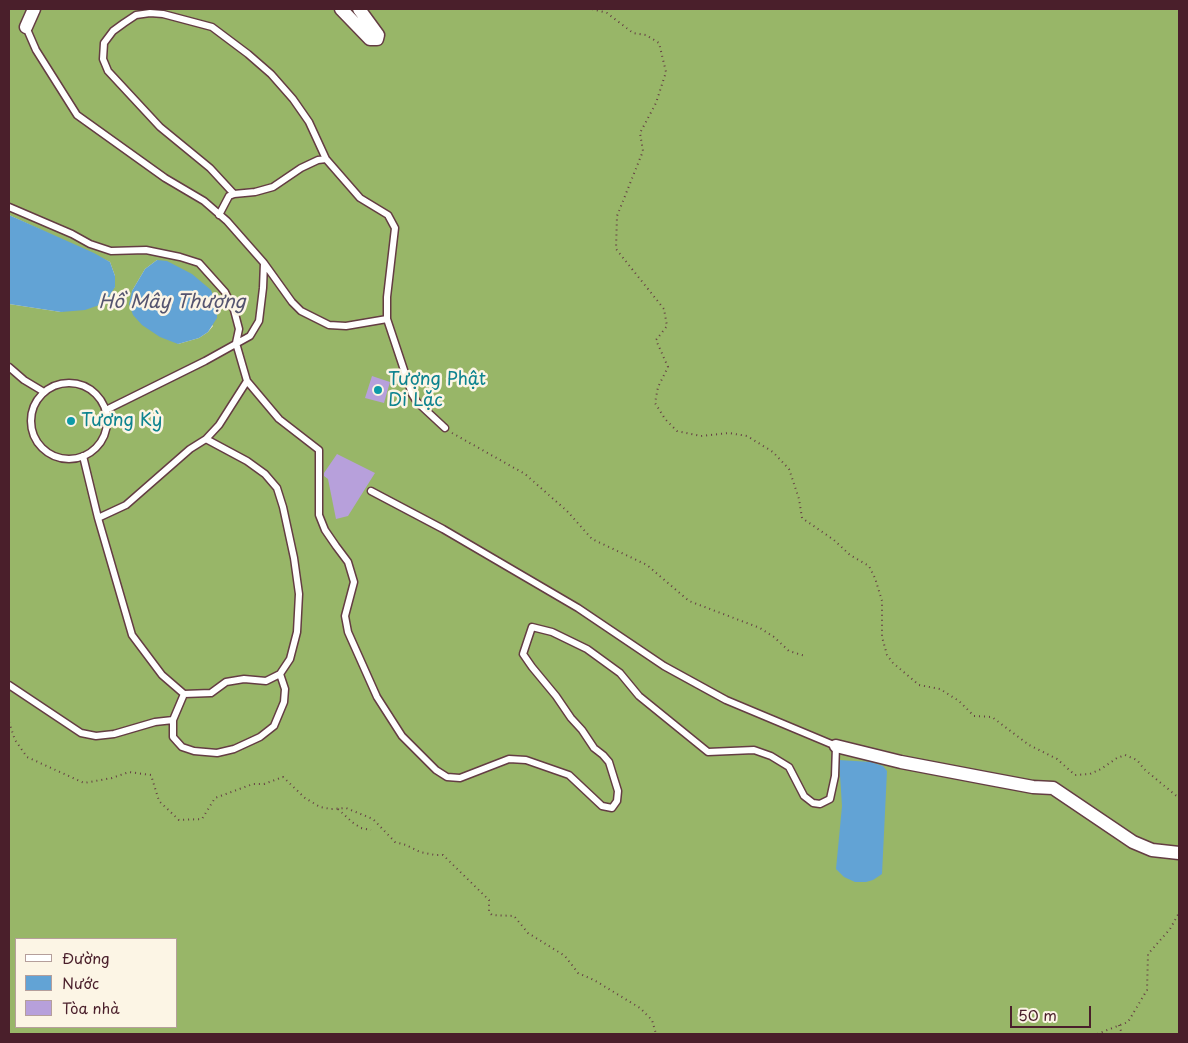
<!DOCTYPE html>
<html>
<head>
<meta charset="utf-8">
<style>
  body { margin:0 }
  #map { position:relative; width:1188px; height:1043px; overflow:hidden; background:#f5e7cc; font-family:"Playpen Sans",sans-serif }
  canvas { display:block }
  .frame { position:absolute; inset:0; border:10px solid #4a1f2b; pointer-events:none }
  .legend { position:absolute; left:15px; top:938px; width:162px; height:90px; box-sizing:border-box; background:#fcf5e5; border:1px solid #b59f9b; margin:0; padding:6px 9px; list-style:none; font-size:15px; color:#4a1f2b }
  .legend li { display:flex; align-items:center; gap:10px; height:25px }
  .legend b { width:25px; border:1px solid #b59f9b }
  .scale { position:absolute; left:1010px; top:1006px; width:81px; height:22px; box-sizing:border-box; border:2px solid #4a1f2b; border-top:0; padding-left:6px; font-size:15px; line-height:18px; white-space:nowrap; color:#4a1f2b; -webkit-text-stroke:4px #fcf5e5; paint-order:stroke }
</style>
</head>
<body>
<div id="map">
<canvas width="1188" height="1043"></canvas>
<div class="frame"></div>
<ul class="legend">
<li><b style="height:6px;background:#fff"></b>Đường</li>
<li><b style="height:14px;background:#62a3d5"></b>Nước</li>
<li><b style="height:14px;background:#b7a0db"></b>Tòa nhà</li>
</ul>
<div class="scale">50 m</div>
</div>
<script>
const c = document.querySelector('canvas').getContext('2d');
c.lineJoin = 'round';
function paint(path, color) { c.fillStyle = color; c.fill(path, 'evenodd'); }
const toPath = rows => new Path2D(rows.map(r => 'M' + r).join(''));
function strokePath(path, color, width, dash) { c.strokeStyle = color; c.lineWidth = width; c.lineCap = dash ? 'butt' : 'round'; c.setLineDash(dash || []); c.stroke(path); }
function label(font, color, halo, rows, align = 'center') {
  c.font = font + ' "Playpen Sans",sans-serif'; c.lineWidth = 5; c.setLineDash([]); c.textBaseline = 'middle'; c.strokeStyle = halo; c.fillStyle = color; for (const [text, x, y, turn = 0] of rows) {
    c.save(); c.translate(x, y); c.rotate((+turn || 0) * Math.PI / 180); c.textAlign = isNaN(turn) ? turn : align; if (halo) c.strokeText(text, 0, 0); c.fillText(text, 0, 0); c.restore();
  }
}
const forest = toPath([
  [9,9,1179,9,1179,1034,9,1034,9,304,61,312,115,287,115,276,110,262,9,215],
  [157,260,213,326,208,332,199,338,178,344,132,291,145,269],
  [16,939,176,939,176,1027,16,1027]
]);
const water = toPath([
  [9,215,94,253,110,262,115,276,115,287,105,303,85,310,61,312,9,304],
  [157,260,167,261,192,274,211,290,217,305,217,318,208,332,199,338,178,344,160,337,142,325,133,315,129,304,132,291,145,269],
  [839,760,871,762,883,766,887,771,882,874,873,880,866,882,855,882,844,877,836,869,842,806]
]);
const building = toPath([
  [372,376,390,382,384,403,365,398],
  [337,454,375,473,348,516,336,519,328,479,324,476,324,473]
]);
const path = toPath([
  [592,9,607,13,633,33,646,35,659,43,666,72,656,103,640,133,643,151,617,216,616,249,664,309,667,326,656,340,668,367,658,387,655,403,665,419,677,431,701,436,729,433,747,436,773,452,789,469,799,499,802,518,834,540,850,555,869,566,875,578,882,601,882,637,887,655,893,663,919,685,940,689,959,701,974,716,992,717,1029,745,1057,759,1075,775,1090,774,1101,769,1117,758,1125,755,1137,760,1144,769,1179,798],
  [452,433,525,474,567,511,592,539,647,565,689,601,760,628,774,637,789,651,805,656],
  [9,722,15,740,27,757,84,783,112,778,129,772,151,775,159,801,179,820,202,819,215,798,253,784,264,784,283,777,305,798,320,807,331,809,346,808,373,819,395,842,406,845,420,852,435,855,443,855,489,900,489,912,492,915,514,916,528,933,565,956,578,973,594,980,640,1008,652,1020,656,1034],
  [338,809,352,822,361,828,371,830],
  [1119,1025,1122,1034],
  [1097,1034,1128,1022,1147,990,1148,954,1170,929,1179,913]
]);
const service = toPath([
  [26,27,36,50,77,115,165,178,204,201,227,221,264,263,263,288,259,321,250,336,205,361,106,410],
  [234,194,210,168,160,127,108,71,103,59,104,43,113,31,124,23,136,15,150,13,163,14,212,27,248,54,271,74,293,99,309,122,326,159],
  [9,207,72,234,90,244,111,251,146,250,180,257,199,263,225,292,234,310,239,329,236,343,247,381,279,419,319,450,319,515,325,530,336,546,348,562,354,582,345,616,348,632,377,697,402,736,436,770,447,777,460,778,509,759,526,760,569,775,602,806,612,808,617,801,618,791,609,762,603,755,594,748,582,730,571,718,556,696,532,667,523,654,532,627,552,632,587,649,620,673,639,696,708,752,754,750,771,756,789,767,804,796,813,803,820,804,830,799,835,776,836,746,726,700,664,666,578,608,443,529,371,491],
  [219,215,229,196,234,194,255,192,273,187,301,168,318,160,326,159,360,198,388,215,395,228,387,297,387,319,412,394,417,402,445,428],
  [264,263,292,302,301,311,329,325,346,326,387,319],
  [9,367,24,380,44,392],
  '31 421a38 38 0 1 1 76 0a38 38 0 1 1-76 0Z',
  [83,456,98,518,132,635,162,675,184,694,211,693,226,682,244,679,266,681,280,674,290,659,297,632,299,594,294,558,283,507,277,488,265,474,247,461,206,439],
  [98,518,126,505,190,449,206,439,219,425,247,381],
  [9,685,81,733,96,736,114,734,155,722,173,720],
  [184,694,173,720,173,737,182,747,194,751,217,753,234,749,260,737,274,726,284,702,285,689,280,674]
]);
const minor = toPath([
  [341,9,370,39,377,39,378,35,359,9],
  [26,27,34,9],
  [836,746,901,762,985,778,1033,787,1053,788,1133,842,1152,850,1179,853]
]);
const markers = [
  [378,390,5,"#0f9aa8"],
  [71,421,5,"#0f9aa8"]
];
const cultureNames = [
  ["Tượng Phật",388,380],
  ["Di Lặc",388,401],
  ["Tương Kỳ",81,421]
];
const waterNames = [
  ["Hồ Mây Thượng",172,303]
];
paint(forest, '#98b668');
paint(water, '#62a3d5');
paint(building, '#b7a0db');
strokePath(service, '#643d43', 9);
strokePath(minor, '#643d43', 15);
strokePath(path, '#643d43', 2, [1, 4]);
strokePath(service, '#fff', 6);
strokePath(minor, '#fff', 12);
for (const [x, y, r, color] of markers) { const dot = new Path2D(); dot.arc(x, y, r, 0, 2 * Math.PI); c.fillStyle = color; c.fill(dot); strokePath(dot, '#fcf5e5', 2); }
label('18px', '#0d838f', '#fcf5e5', cultureNames, 'left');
label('italic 19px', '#54546f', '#fcf5e5', waterNames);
</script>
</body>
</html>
